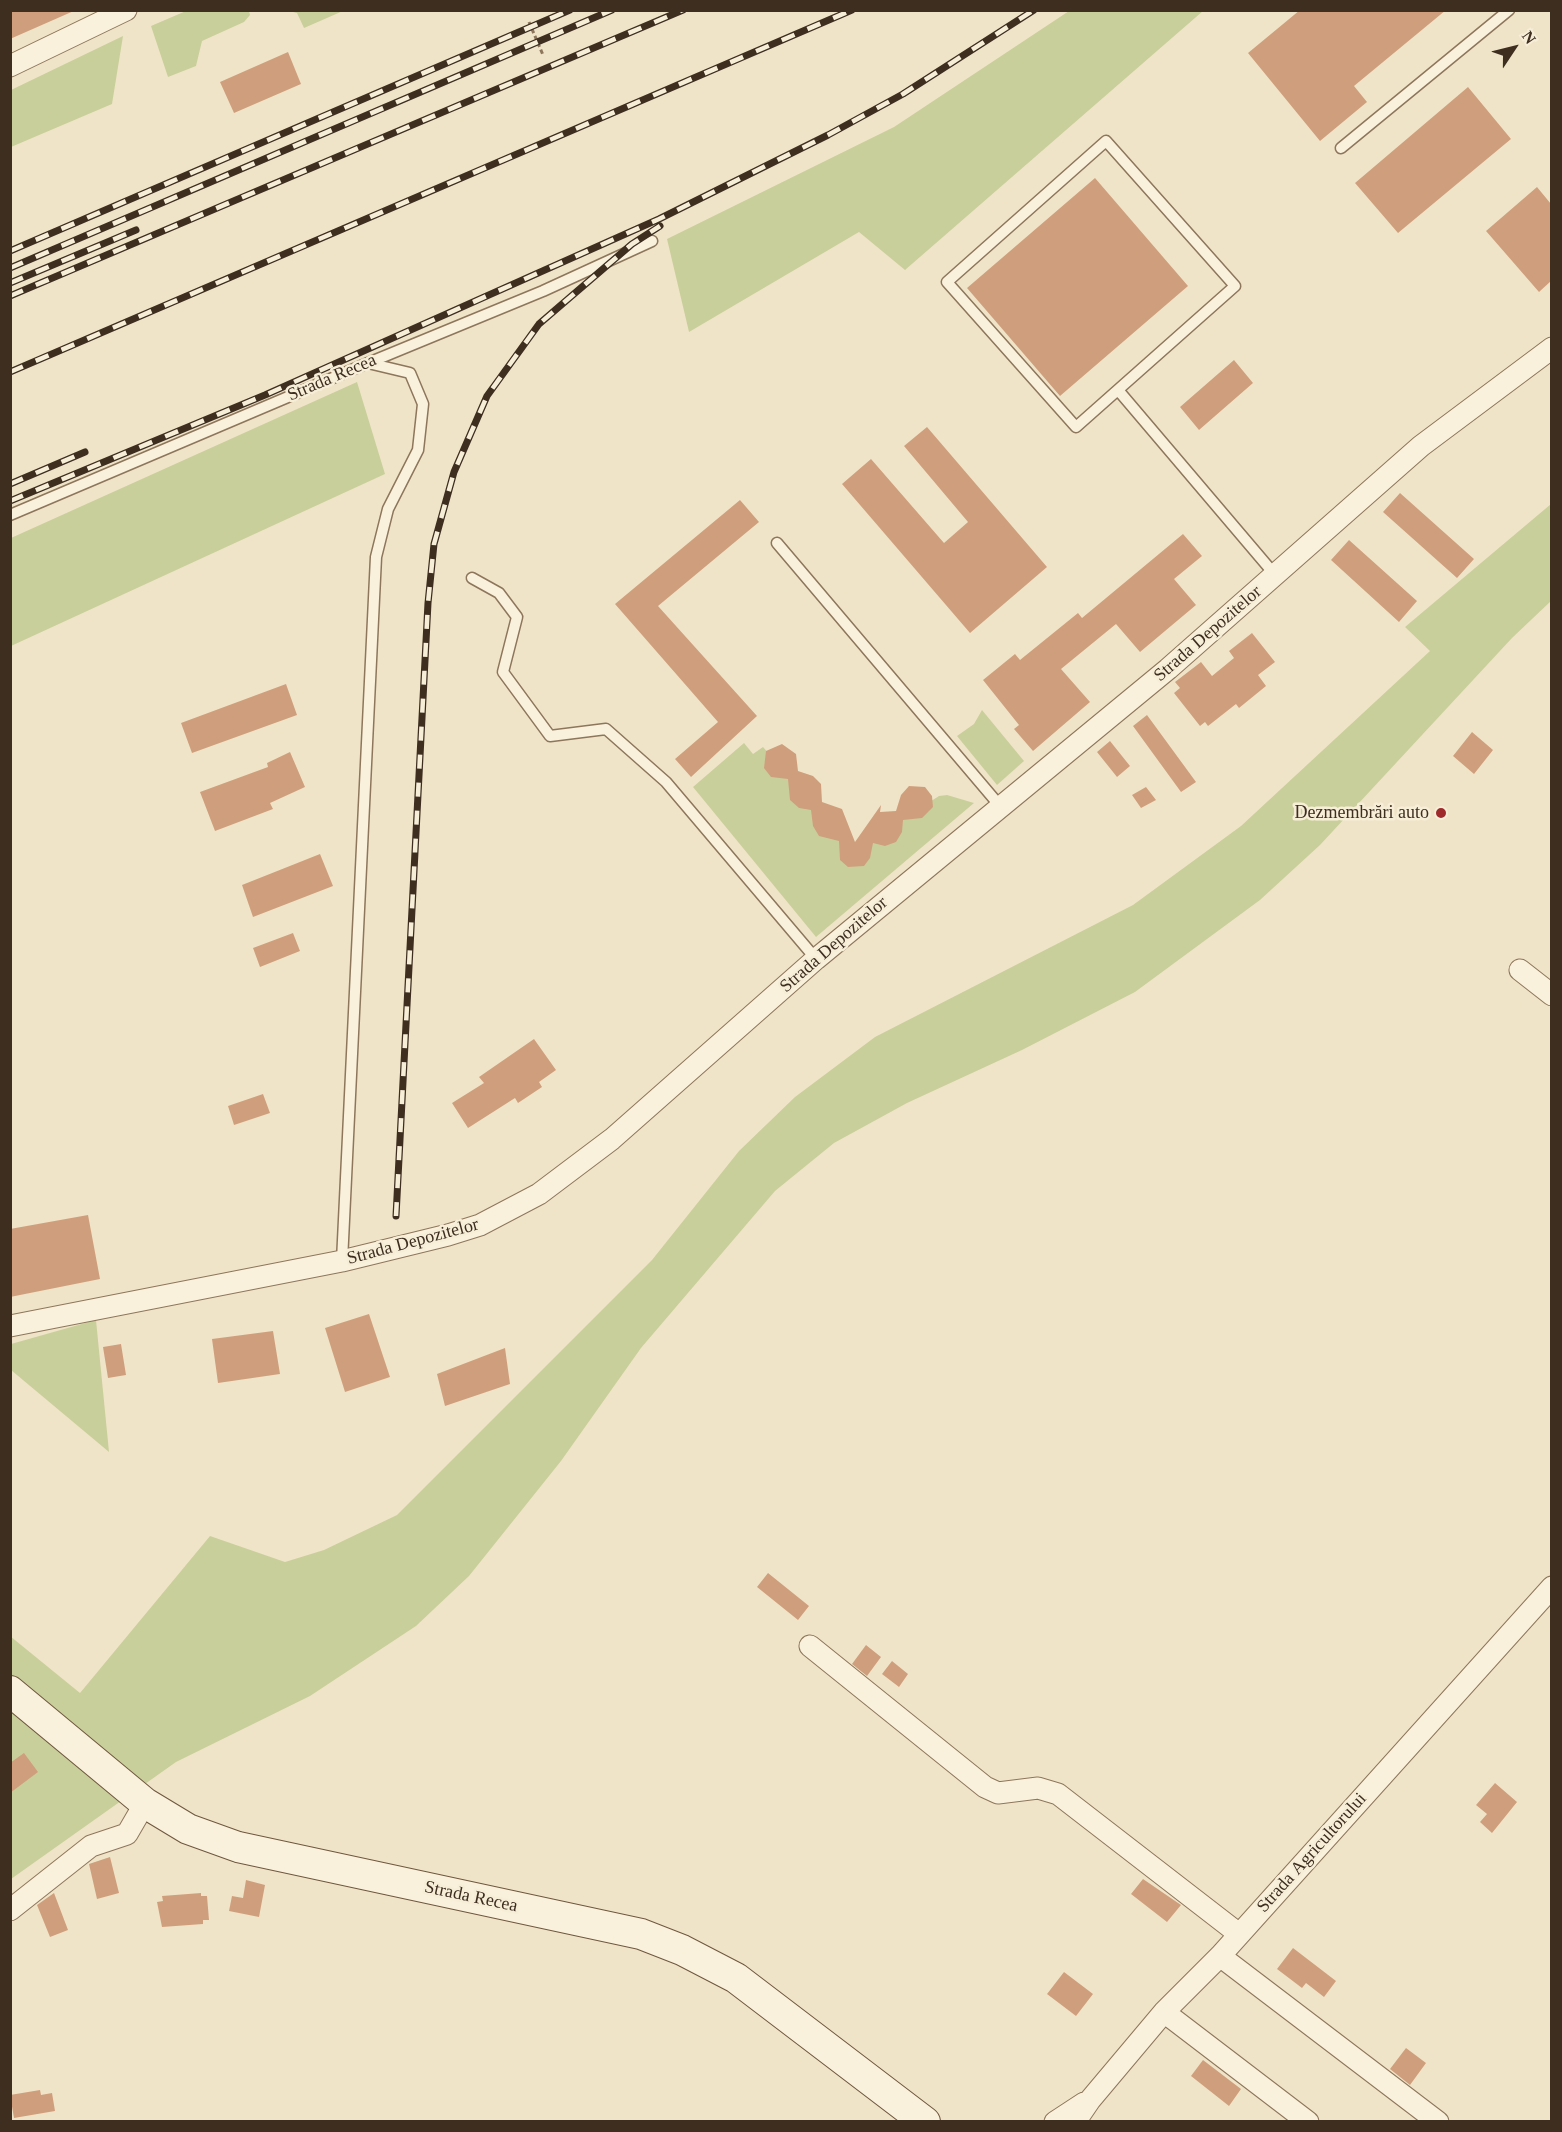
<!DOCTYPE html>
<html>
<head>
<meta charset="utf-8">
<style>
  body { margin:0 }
  #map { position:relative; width:1562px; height:2132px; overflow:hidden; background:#f0e4c8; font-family:"Times New Roman",serif }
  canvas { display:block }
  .frame { position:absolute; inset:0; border:12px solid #3d2e20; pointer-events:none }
  .north { position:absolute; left:1484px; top:18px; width:60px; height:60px; -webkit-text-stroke:4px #f7eed8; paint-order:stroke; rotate:55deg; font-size:16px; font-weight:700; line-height:24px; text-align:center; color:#3d2e20 }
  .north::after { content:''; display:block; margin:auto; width:21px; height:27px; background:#3d2e20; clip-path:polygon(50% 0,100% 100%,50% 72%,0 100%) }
</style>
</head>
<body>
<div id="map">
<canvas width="1562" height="2132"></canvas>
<div class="frame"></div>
<div class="north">N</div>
</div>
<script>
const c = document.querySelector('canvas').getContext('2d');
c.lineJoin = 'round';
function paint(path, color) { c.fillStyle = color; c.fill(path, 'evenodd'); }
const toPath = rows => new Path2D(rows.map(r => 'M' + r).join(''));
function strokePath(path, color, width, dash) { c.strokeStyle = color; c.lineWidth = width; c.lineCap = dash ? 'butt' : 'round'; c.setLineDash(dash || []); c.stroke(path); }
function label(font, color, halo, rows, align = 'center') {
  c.font = font + ' "Times New Roman",serif'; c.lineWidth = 5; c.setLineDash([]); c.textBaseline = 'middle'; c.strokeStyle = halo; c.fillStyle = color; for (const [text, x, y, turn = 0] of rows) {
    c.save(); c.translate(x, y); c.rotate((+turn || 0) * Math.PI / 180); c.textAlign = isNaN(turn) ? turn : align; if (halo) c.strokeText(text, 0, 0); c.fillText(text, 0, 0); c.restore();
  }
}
const green = toPath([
  [186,11,249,11,250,15,244,22,202,41,196,66,168,77,151,26],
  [289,11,343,11,304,28,297,13],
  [1069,11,1203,11,905,270,859,232,689,332,667,239,894,127],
  [123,36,112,104,11,147,11,90],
  [357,382,385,474,11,646,11,538],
  [1551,504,1551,601,1512,638,1320,845,1260,900,1135,992,1022,1050,907,1103,834,1143,775,1191,641,1348,561,1461,469,1576,416,1626,310,1696,176,1762,11,1879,10,1636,80,1693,210,1536,285,1562,324,1550,397,1515,652,1260,739,1151,795,1097,875,1037,1133,905,1241,826,1430,651,1405,627],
  [982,710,1024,761,997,785,957,736,974,724],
  [744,743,753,754,763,747,854,850,939,796,947,795,974,803,816,937,693,787],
  [96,1320,109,1452,11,1370,11,1344]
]);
const building = toPath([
  [10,10,76,10,10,39],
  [1300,10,1446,10,1354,86,1367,102,1320,141,1248,53],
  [288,52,301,84,234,113,220,82],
  [1468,87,1511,139,1398,233,1355,183],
  [1095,178,1188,286,1060,396,967,288],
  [1537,187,1551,204,1551,281,1539,292,1486,231],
  [1234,360,1253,383,1199,430,1180,407],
  [927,427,1047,567,970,633,842,484,871,459,944,543,968,522,904,446],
  [1400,493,1474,559,1457,578,1383,512],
  [740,500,759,522,658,606,757,716,691,777,675,759,718,722,615,604],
  [1183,534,1202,556,1174,579,1196,605,1140,652,1116,624,1061,669,1090,702,1033,751,1014,729,1019,725,983,680,1015,654,1020,660,1078,613,1082,618],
  [1349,540,1417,601,1399,622,1331,560],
  [1252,633,1275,662,1258,675,1266,686,1239,708,1236,704,1208,726,1205,722,1200,726,1174,693,1180,688,1175,682,1201,662,1212,676,1234,658,1229,651],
  [286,684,297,715,192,753,181,723],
  [1147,715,1196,782,1181,792,1133,726],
  [1472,732,1493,750,1474,774,1453,756],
  [1110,741,1130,766,1117,777,1097,752],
  [782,744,796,754,798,771,813,776,821,784,822,802,842,809,855,842,881,805,880,812,896,811,901,795,909,786,925,787,932,796,933,807,922,818,903,820,902,832,896,842,885,846,873,843,870,858,864,866,848,867,840,860,839,841,819,836,813,826,811,810,799,808,790,800,788,779,771,777,764,768,766,751],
  [290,752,305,787,270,803,273,809,215,831,200,792,268,767,267,763],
  [1146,787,1156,800,1141,808,1132,795],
  [320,854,333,886,253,917,242,885],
  [293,933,300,951,260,967,253,948],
  [534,1039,556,1070,539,1082,542,1087,518,1103,515,1098,468,1128,452,1103,484,1083,479,1077],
  [263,1094,270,1113,234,1125,228,1106],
  [88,1215,100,1279,10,1297,10,1229],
  [369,1314,390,1377,345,1392,325,1328],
  [273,1331,280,1374,218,1383,212,1339],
  [121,1344,126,1375,108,1378,103,1347],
  [505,1348,510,1384,445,1406,437,1374],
  [768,1573,809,1606,798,1620,757,1587],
  [866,1645,881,1657,867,1676,852,1664],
  [892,1661,908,1674,899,1687,882,1674],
  [24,1753,38,1772,10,1793,10,1763],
  [1495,1783,1517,1802,1492,1833,1480,1822,1487,1814,1476,1805],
  [110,1857,119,1893,97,1899,89,1864],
  [1143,1879,1181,1905,1167,1922,1131,1894],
  [246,1880,265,1885,259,1917,229,1911,232,1896,243,1898],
  [54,1893,68,1930,50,1937,37,1905],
  [201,1893,201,1896,207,1896,209,1920,203,1920,203,1924,162,1927,157,1902,163,1901,162,1896],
  [1293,1948,1336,1981,1324,1997,1306,1983,1302,1988,1277,1969],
  [1064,1972,1093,1994,1076,2016,1047,1994],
  [1406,2048,1426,2063,1410,2085,1390,2069],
  [1203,2060,1241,2089,1229,2106,1191,2076],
  [40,2090,41,2095,52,2093,55,2111,14,2118,10,2095]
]);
const path = toPath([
  [529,22,543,55]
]);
const lane = toPath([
  [1106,141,1235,286,1076,427,947,282,1106,141],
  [1341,148,1509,10],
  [1118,390,1276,576],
  [10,515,368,363,543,291,652,241],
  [777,543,1000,806],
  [472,578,499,593,517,617,503,672,550,736,606,729,666,782,816,959],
  [342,1261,376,557,388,509,418,450,423,404,410,373,368,363]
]);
const street = toPath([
  [10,66,126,10],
  [1520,970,1552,995],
  [10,1326,342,1261,448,1235,480,1225,539,1194,612,1139,816,959,1168,669,1421,446,1552,348],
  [810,1646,985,1787,998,1793,1038,1788,1058,1794,1239,1934],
  [10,1910,91,1846,127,1834,145,1803],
  [1220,1956,1438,2122],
  [1164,2012,1308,2122],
  [1055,2122,1084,2103],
  [1075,2122,1090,2100,1164,2012,1220,1956,1552,1587]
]);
const secondary = toPath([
  [10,1691,145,1803,188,1829,238,1847,641,1934,682,1950,736,1978,925,2122]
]);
const rail = toPath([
  [10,251,570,10],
  [10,268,612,10],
  [10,283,136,230],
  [10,296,683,10],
  [10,372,852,10],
  [10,484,85,452],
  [10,501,265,395,659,219,828,135,903,94,1034,10],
  [396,1216,428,603,434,544,454,472,487,396,539,324,632,244,660,226]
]);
const markers = [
  [1441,813,6,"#9e2a2b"]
];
const streetNames = [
  ["Strada Recea",332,378,-23],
  ["Strada Depozitelor",1208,634,-41],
  ["Strada Depozitelor",834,945,-41],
  ["Strada Depozitelor",413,1242,-15],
  ["Strada Agricultorului",1312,1853,-48],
  ["Strada Recea",471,1897,12]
];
const poiNames = [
  ["Dezmembrări auto",1429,813]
];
paint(green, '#c9cf9b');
paint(building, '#cf9f7d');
strokePath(lane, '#8d765c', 13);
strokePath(street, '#8d765c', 23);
strokePath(secondary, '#6f573f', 32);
strokePath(path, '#8d765c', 3, [4.5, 3]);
strokePath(lane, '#faf1dc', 10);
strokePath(street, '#faf1dc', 21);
strokePath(secondary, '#faf1dc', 30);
strokePath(rail, '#3d2e20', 7);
strokePath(rail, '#f7eed8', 4.5, [14]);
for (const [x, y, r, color] of markers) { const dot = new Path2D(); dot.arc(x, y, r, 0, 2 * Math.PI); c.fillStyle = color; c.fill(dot); strokePath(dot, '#f7eed8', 2); }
label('18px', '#3d2e20', '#f7eed8', streetNames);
label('18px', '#3d2e20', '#f7eed8', poiNames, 'right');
</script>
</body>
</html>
